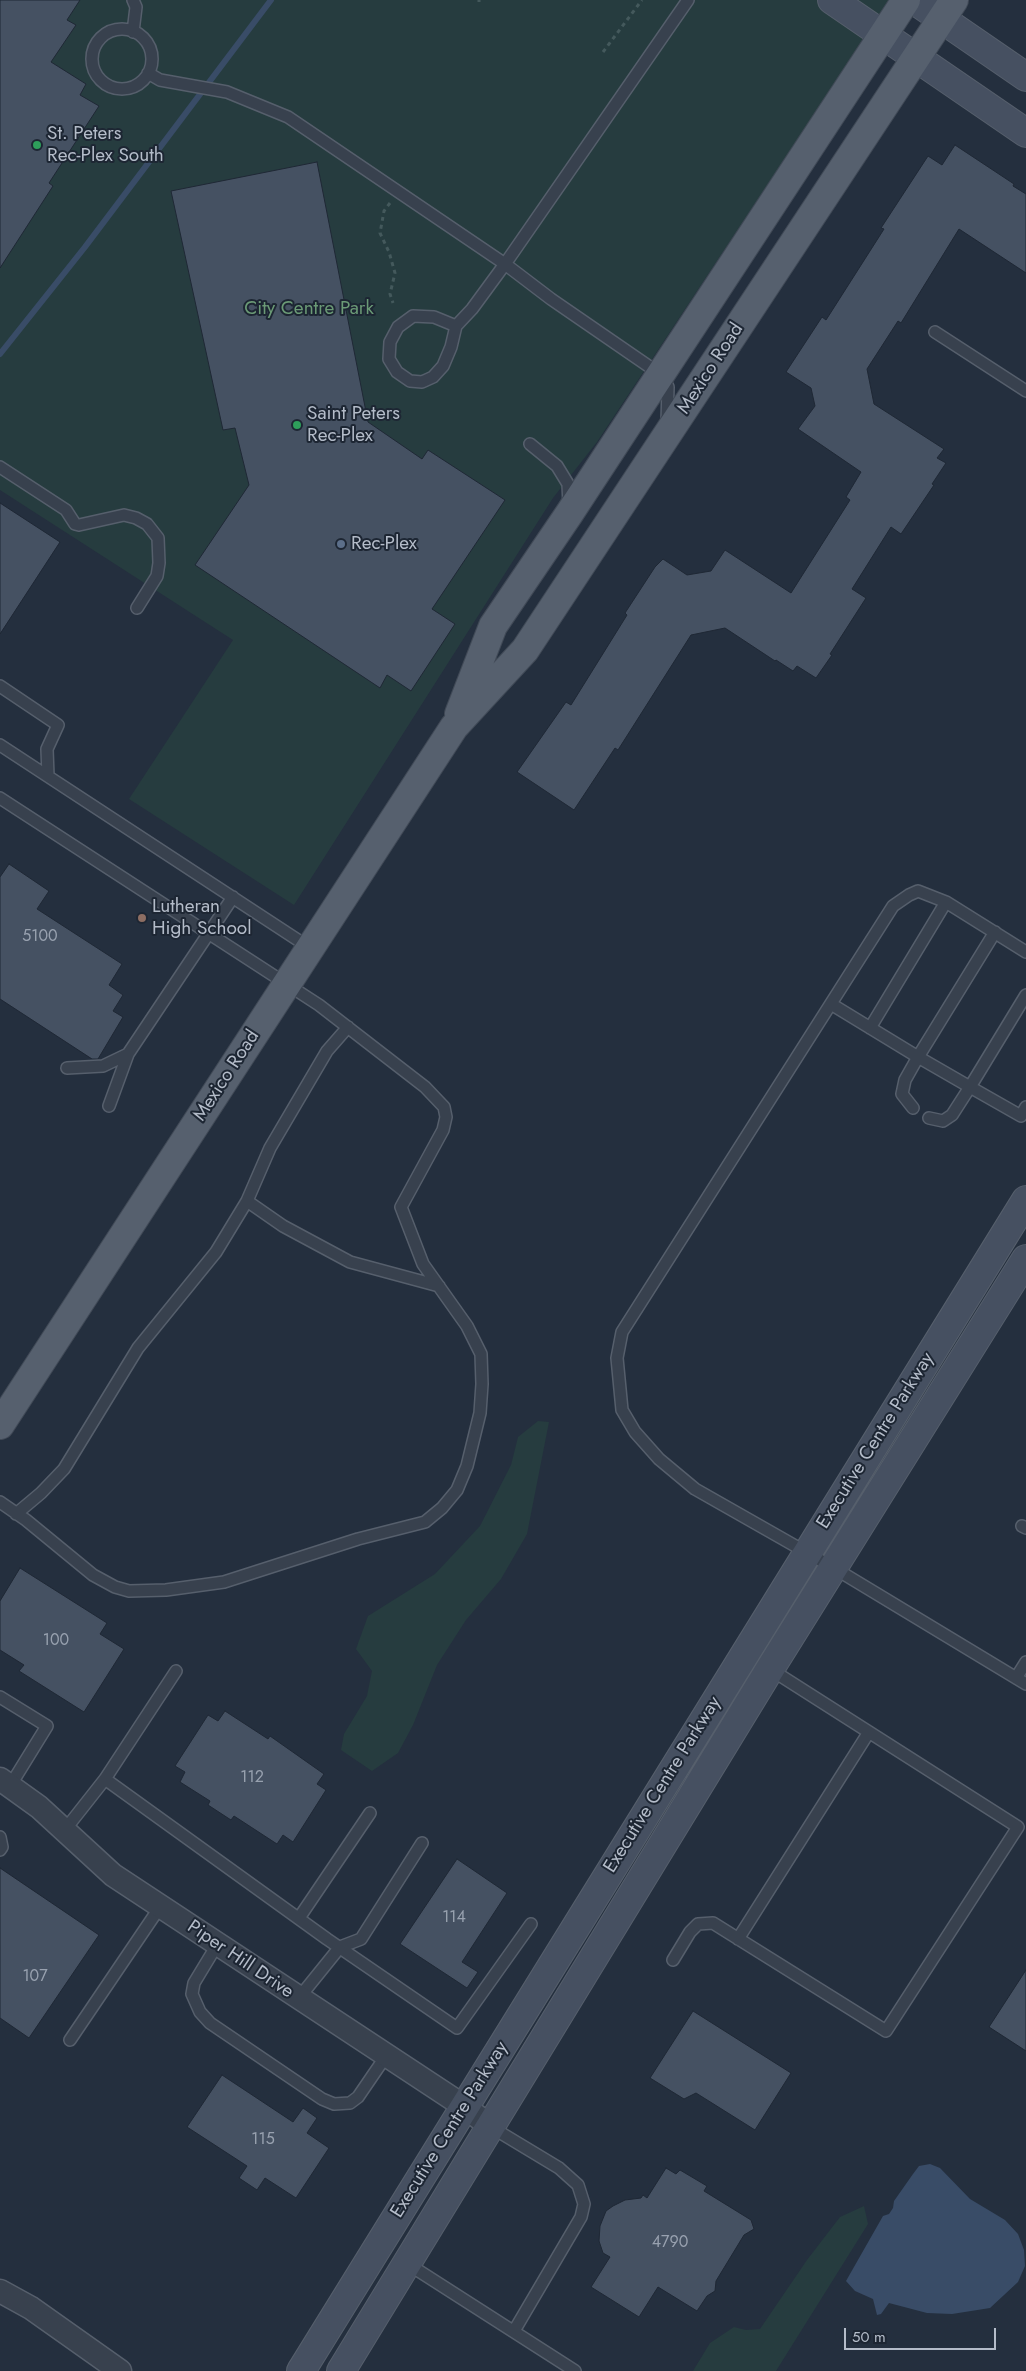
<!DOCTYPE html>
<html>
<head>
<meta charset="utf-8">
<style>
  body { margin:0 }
  #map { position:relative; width:1026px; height:2371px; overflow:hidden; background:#242f3e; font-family:Jost,sans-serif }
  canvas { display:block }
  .scale { position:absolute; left:844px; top:2328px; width:152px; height:22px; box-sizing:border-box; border:2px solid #b4bcc9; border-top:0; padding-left:6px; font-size:15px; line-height:18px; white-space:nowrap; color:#b4bcc9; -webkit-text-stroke:4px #1d2633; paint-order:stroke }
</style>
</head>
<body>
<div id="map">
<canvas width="1026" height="2371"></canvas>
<div class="scale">50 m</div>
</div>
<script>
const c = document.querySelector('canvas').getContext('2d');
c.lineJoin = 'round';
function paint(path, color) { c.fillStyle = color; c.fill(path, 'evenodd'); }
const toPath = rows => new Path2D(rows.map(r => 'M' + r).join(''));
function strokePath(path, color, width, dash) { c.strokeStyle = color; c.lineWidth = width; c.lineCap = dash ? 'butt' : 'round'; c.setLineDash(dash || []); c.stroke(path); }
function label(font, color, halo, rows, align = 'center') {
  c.font = font + ' Jost,sans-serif'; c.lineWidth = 4; c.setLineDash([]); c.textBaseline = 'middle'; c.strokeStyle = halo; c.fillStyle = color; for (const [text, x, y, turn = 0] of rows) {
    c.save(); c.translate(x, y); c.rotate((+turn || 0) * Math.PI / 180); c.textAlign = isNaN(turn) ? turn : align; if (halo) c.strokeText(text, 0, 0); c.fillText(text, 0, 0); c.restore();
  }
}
const green = toPath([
  [0,0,890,0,597,442,553,498,294,905,129,799,233,640,0,490],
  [538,1421,549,1422,527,1534,501,1579,466,1620,437,1665,413,1725,398,1753,372,1771,341,1750,344,1734,367,1696,372,1671,356,1649,368,1616,435,1574,480,1526,511,1465,518,1437],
  [864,2206,868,2224,776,2371,693,2371,710,2343,734,2327,746,2330,760,2329,807,2260,840,2217]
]);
const water = toPath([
  [930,2164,940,2168,970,2199,1005,2220,1018,2234,1024,2250,1025,2266,1018,2282,990,2308,952,2314,927,2313,889,2303,881,2314,877,2315,873,2299,855,2291,846,2281,883,2216,889,2214,893,2208,894,2201,913,2174,919,2166]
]);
const stream = toPath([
  [0,354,85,247,271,0]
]);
const building = toPath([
  [0,0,80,0,67,20,76,25,51,62,86,84,80,95,99,106,49,183,53,186,0,268,0,0],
  [955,145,1014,184,1013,186,1026,194,1026,273,959,229,901,323,898,321,867,369,874,404,944,449,937,458,946,463,932,484,934,485,901,534,891,527,852,589,866,598,830,654,832,655,816,678,797,666,793,671,776,660,775,661,725,628,691,635,618,750,615,748,574,810,517,772,566,702,571,705,627,615,625,613,655,567,663,559,687,575,711,571,725,550,791,593,850,500,846,497,861,472,798,429,815,406,811,388,786,372,822,317,826,320,884,229,881,228,928,156,942,165,955,145],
  [317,162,368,422,422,459,428,450,505,500,432,609,455,624,411,691,387,675,380,688,195,565,249,485,235,428,223,430,171,191,317,162],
  [0,503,60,542,0,634,0,503],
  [9,864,49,891,37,909,122,964,109,985,123,995,113,1011,123,1017,98,1059,92,1059,0,999,0,877,9,864],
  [20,1568,107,1623,100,1634,124,1649,84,1712,19,1671,24,1665,0,1650,0,1601,20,1568],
  [225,1711,268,1739,270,1736,324,1774,317,1784,326,1790,293,1842,283,1835,277,1844,234,1816,231,1820,208,1805,210,1801,180,1782,185,1772,175,1766,208,1715,218,1721,225,1711],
  [457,1859,507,1893,462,1962,478,1972,467,1988,400,1944,457,1859],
  [0,1868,99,1935,29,2038,0,2018,0,1868],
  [1026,1970,1026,2051,989,2027,1026,1970],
  [693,2011,791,2073,755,2130,696,2093,684,2099,650,2078,693,2011],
  [222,2075,293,2122,303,2108,317,2118,307,2133,329,2148,296,2198,265,2178,257,2190,239,2178,247,2166,187,2127,222,2075],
  [666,2168,676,2174,680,2170,707,2186,704,2191,751,2220,754,2229,744,2235,716,2281,715,2291,707,2296,697,2311,658,2287,639,2317,591,2287,610,2257,603,2253,599,2241,600,2226,606,2211,613,2206,625,2200,641,2198,643,2195,647,2198,666,2168]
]);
const path = toPath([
  [479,0,479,2],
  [603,52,642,0],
  [390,203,384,211,380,233,389,252,395,273,390,294,393,303]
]);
const lane = toPath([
  [133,0,136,7,133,32],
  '92 59a30 30 0 1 1 60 0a30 30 0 1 1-60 0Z',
  [148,73,160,80,227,92,288,117,505,264,551,299,660,374,668,387,667,422],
  [456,326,434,317,413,316,398,327,390,342,389,359,397,372,410,381,422,382,433,377,443,366,451,347,456,326,472,309,505,264,688,0],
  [935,332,1026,391],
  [530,444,557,466,568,484,569,506],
  [0,467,66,510,75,524,79,525,124,515,136,518,147,524,158,538,159,563,157,576,137,608],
  [0,686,58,725,47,749,48,776],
  [0,745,310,948],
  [0,798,319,1005,425,1087,444,1107,446,1117,443,1130,401,1207,423,1264,467,1326,481,1354,482,1384,480,1413,467,1466,457,1490,442,1508,425,1522,358,1539,224,1582,166,1590,129,1591,115,1587,93,1575,26,1520,0,1502],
  [1026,952,946,902,918,891,909,895,893,906,622,1332,617,1358,622,1410,635,1432,659,1459,695,1489,834,1568,1026,1684],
  [1026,995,970,1087,1021,1116,1026,1107],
  [831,1004,918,1057,995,932],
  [870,1028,946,902],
  [67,1068,103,1066,128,1054],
  [109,1106,128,1054,233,897],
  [913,1108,902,1094,905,1080,918,1057,970,1087,952,1115,943,1121,929,1118],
  [247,1201,283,1226,350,1262,439,1286],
  [16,1514,41,1493,64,1469,138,1348,216,1252,247,1201,270,1148,327,1051,348,1027],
  [1022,1526,1026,1528],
  [1016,1678,1026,1662],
  [0,1697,47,1726,10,1786],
  [105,1779,327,1939,457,2028,531,1924],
  [64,1831,105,1779,176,1671],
  [0,1837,2,1847,0,1850],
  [299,1918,370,1813],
  [738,1939,869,1732],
  [217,1945,194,1983,192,1994,200,2012,210,2023,322,2099,334,2104,350,2103,358,2097,386,2056],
  [673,1960,690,1932,698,1924,713,1923,886,2031,1018,1827,770,1669],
  [298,1999,340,1947,361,1939,422,1843],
  [70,2040,160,1907],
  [491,2127,559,2168,578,2185,584,2204,581,2217,514,2331],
  [408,2264,575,2371]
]);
const street = toPath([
  [0,1779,39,1807,113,1875,465,2107,491,2127],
  [0,2291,31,2308,120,2371]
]);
const secondary = toPath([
  [832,0,1026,133],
  [914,0,1026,77],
  [301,2371,1026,1200],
  [341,2371,770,1669,1026,1259]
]);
const primary = toPath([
  [459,714,493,626,569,514,906,0],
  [0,1425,454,727,525,650,954,0]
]);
const markers = [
  [37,145,5,"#2e9e5b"],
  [297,425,5,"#2e9e5b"],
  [341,544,5,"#5c6f8a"],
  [142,918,5,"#8d6e63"]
];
const numberNames = [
  ["5100",40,937],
  ["100",56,1641],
  ["112",252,1778],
  ["114",454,1918],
  ["107",35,1977],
  ["115",263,2140],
  ["4790",670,2243]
];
const poiNames = [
  ["St. Peters",47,134],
  ["Rec-Plex South",47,156],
  ["Saint Peters",307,414],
  ["Rec-Plex",307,436],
  ["Rec-Plex",351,544],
  ["Lutheran",152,907],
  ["High School",152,929]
];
const parkNames = [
  ["City Centre Park",309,309]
];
const streetNames = [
  ["Mexico Road",711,369,-57],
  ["Mexico Road",227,1076,-57],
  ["Executive Centre Parkway",876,1441,-58],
  ["Executive Centre Parkway",663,1785,-58],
  ["Piper Hill Drive",240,1960,34],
  ["Executive Centre Parkway",450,2130,-58]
];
paint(green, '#263c3f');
paint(water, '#394c67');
strokePath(stream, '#394c67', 6);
paint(building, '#455162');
strokePath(building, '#1f2835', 1);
strokePath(lane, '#565f6c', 14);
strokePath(street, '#565f6c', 25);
strokePath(secondary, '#565f6c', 30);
strokePath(primary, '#414a57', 30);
strokePath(path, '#44595c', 3, [4, 4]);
strokePath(lane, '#38414e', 11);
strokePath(street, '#38414e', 22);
strokePath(secondary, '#465061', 28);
strokePath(primary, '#56606e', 28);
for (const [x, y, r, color] of markers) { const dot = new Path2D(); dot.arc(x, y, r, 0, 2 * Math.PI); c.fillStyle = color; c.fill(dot); strokePath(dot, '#1d2633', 2); }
label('16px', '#98a1af', null, numberNames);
label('19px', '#b4bcc9', '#1d2633', poiNames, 'left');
label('19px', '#6b9a76', '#1d2633', parkNames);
label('19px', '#b4bcc9', '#1d2633', streetNames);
</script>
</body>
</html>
